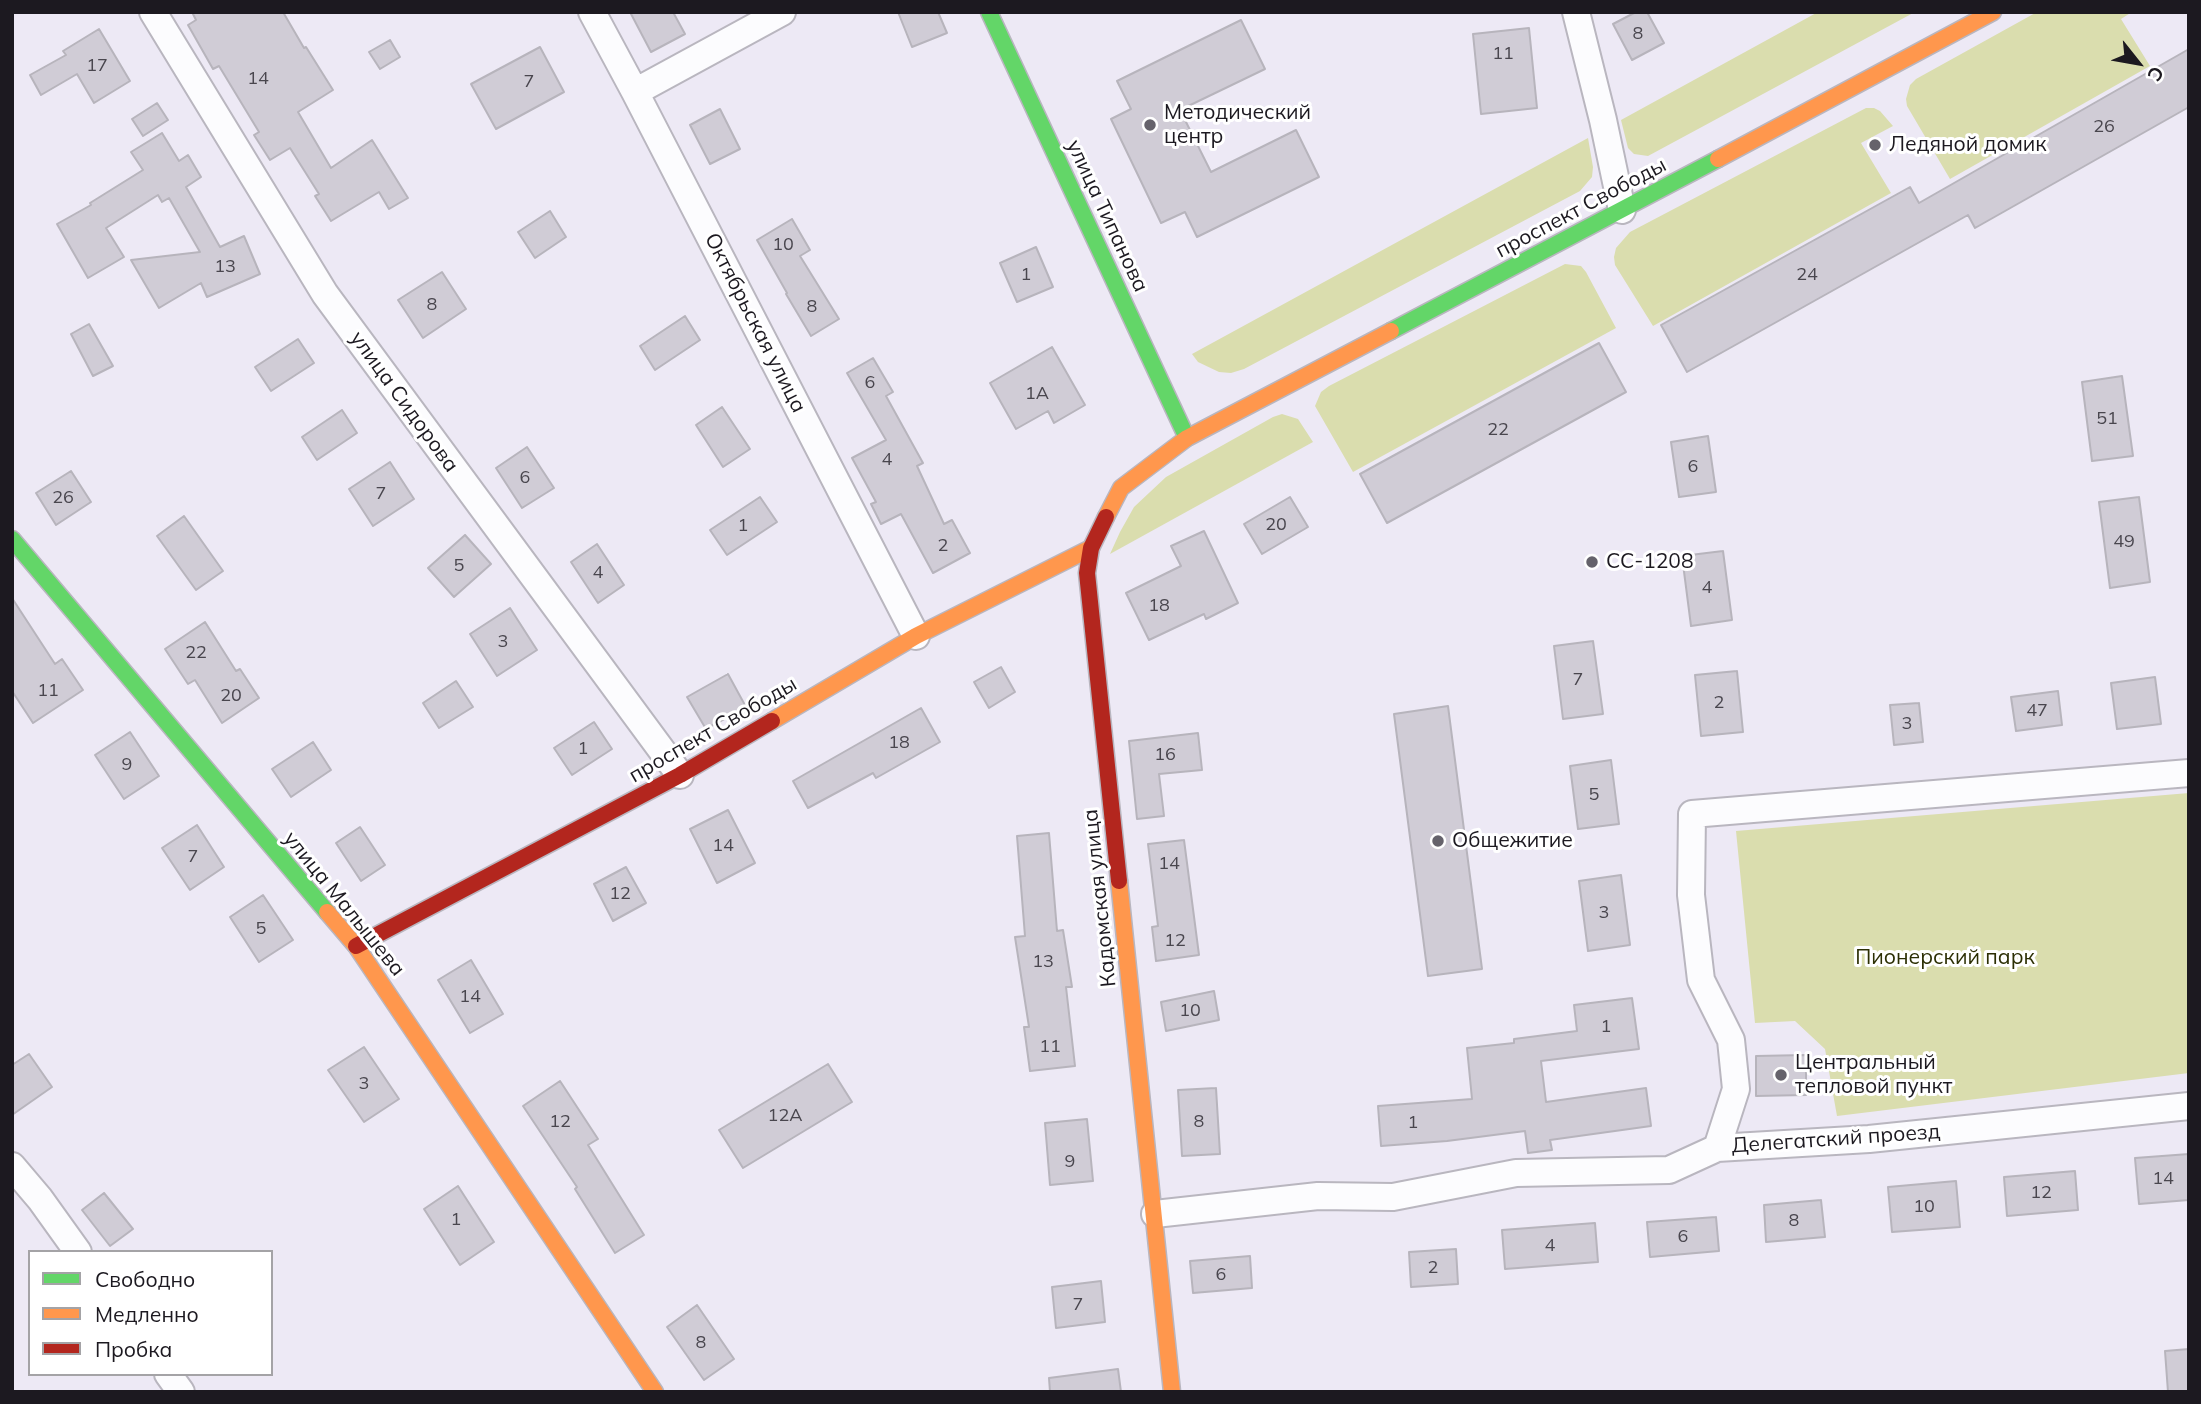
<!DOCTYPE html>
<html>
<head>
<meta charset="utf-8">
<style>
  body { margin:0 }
  #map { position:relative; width:2201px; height:1404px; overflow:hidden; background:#ede9f5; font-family:Mulish,sans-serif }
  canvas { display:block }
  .frame { position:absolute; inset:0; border:14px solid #1c1920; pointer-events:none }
  .legend { position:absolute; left:28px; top:1250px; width:245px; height:126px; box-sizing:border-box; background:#fff; border:2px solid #a4a3a6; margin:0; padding:9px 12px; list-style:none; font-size:21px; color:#1c1920 }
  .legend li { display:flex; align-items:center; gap:14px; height:35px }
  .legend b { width:35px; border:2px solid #a4a3a6 }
  .north { position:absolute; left:2103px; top:28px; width:70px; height:70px; -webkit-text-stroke:5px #fff; paint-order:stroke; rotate:121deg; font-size:19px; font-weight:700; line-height:28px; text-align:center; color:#1c1920 }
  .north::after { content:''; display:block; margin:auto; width:24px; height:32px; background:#1c1920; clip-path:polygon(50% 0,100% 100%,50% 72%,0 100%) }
</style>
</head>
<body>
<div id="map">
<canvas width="2201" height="1404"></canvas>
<div class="frame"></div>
<ul class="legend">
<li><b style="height:9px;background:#63d668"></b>Свободно</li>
<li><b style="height:9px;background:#ff974d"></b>Медленно</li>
<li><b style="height:9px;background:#b3261e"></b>Пробка</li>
</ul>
<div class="north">С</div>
</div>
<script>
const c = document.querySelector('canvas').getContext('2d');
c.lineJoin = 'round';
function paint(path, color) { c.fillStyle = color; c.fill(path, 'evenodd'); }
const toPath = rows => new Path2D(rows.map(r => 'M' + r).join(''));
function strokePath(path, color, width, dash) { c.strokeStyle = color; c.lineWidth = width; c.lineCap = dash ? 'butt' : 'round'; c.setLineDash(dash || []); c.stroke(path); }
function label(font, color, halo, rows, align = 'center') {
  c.font = font + ' Mulish,sans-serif'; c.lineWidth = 6; c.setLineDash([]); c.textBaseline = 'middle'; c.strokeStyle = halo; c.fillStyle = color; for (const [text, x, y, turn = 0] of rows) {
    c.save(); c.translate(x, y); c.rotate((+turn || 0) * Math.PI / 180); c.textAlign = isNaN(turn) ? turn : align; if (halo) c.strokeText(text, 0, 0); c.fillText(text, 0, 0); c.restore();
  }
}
const green = toPath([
  [1818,12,1915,12,1648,156,1634,154,1628,148,1621,120],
  [2037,12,2132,12,2121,19,2150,66,1950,179,1907,106,1906,99,1910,85,1916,79],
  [1866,108,1874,108,1880,111,1893,126,1861,143,1891,193,1653,326,1615,265,1614,257,1616,248,1630,232],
  [1588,138,1593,167,1592,177,1580,191,1244,369,1231,373,1219,372,1198,362,1192,354],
  [1565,264,1581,266,1586,272,1616,328,1353,472,1315,406,1321,392,1329,386],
  [1282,414,1298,419,1313,442,1110,554,1120,532,1134,507,1166,477,1273,417],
  [2189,793,2189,1073,1837,1116,1825,1049,1795,1021,1755,1023,1736,831]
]);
const building = toPath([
  [192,12,283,12,304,48,306,47,333,90,298,112,331,168,372,140,408,198,389,209,379,192,331,221,315,196,319,194,290,148,270,160,254,135,259,132,219,66,213,69,188,25,196,20,192,12],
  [630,12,673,12,685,34,651,52,630,12],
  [898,12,938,12,947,33,912,47,898,12],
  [1636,12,1647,12,1664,43,1632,60,1613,24,1636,12],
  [1241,20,1265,69,1180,110,1211,172,1296,130,1319,177,1197,237,1185,212,1161,223,1111,119,1131,109,1117,81,1241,20],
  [1529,28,1537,108,1481,114,1473,34,1529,28],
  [99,29,130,81,94,103,77,74,41,95,30,75,66,55,63,51,99,29],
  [390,40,400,57,380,69,369,52,390,40],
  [540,47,564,92,496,129,471,84,540,47],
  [2189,49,2189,107,1975,228,1968,215,1687,372,1661,325,1910,187,1919,203,2189,49],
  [157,103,168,120,143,136,132,119,157,103],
  [720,109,740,149,710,164,690,125,720,109],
  [162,133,179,161,188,155,201,177,186,187,220,247,244,236,260,274,207,297,201,283,159,308,131,260,200,252,169,198,162,202,158,195,106,228,124,257,88,278,57,224,91,205,90,203,143,170,131,152,162,133],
  [550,211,566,237,535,258,518,232,550,211],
  [792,219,810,250,800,256,839,319,811,336,786,294,787,293,757,240,792,219],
  [1036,247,1053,287,1017,302,1000,263,1036,247],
  [442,272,466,309,423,338,398,300,442,272],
  [685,316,700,340,655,370,640,346,685,316],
  [89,324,113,366,93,376,71,334,89,324],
  [298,339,314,363,271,391,255,367,298,339],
  [1599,343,1626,392,1387,523,1360,474,1599,343],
  [1052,347,1085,405,1054,423,1048,411,1016,429,990,383,1052,347],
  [873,358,893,392,886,396,923,463,917,466,944,524,952,520,970,553,933,573,901,514,881,524,871,504,876,502,852,458,886,440,847,373,873,358],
  [2122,376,2133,456,2092,461,2082,382,2122,376],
  [722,407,750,449,723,467,696,425,722,407],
  [342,410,357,433,317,460,302,437,342,410],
  [1708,436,1716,492,1679,497,1671,442,1708,436],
  [527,447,554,488,522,508,496,468,527,447],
  [390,462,414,499,373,526,349,489,390,462],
  [71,471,91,502,56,525,36,493,71,471],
  [760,497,777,522,727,555,710,530,760,497],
  [1290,497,1308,527,1262,554,1244,524,1290,497],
  [2139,497,2150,582,2110,588,2099,502,2139,497],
  [184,516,223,571,196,590,157,536,184,516],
  [1204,531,1238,603,1206,619,1204,614,1149,640,1126,593,1181,566,1171,546,1204,531],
  [465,535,491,564,454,597,428,568,465,535],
  [597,544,624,585,598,603,571,562,597,544],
  [1723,551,1732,620,1691,626,1682,556,1723,551],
  [12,598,55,664,62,659,83,690,33,723,12,691,12,598],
  [510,608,537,650,497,676,470,634,510,608],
  [205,622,236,671,240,669,259,698,222,723,195,680,188,684,165,649,205,622],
  [1593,641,1603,714,1563,719,1554,646,1593,641],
  [1001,667,1015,692,989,708,974,682,1001,667],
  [1737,671,1743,732,1701,736,1695,675,1737,671],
  [728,674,746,707,706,729,687,697,728,674],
  [2155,677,2161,724,2117,729,2111,683,2155,677],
  [456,681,473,707,439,728,423,703,456,681],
  [2058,691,2062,725,2016,731,2011,697,2058,691],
  [1919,703,1923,742,1894,745,1890,705,1919,703],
  [1448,706,1482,969,1428,976,1394,714,1448,706],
  [921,708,940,742,876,778,873,773,808,808,793,781,921,708],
  [594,722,612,749,572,775,554,748,594,722],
  [130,732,159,776,124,799,95,755,130,732],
  [1198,733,1202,770,1159,774,1164,816,1137,819,1129,741,1198,733],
  [313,742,331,770,291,797,272,769,313,742],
  [1611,760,1619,824,1578,829,1570,766,1611,760],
  [728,810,755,863,717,883,690,829,728,810],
  [197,825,224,867,190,890,162,848,197,825],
  [360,827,385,865,361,881,336,843,360,827],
  [1049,833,1057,931,1063,930,1072,987,1066,987,1075,1066,1030,1071,1024,1027,1029,1027,1015,937,1025,936,1017,836,1049,833],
  [1184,840,1199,955,1156,961,1152,927,1158,926,1148,844,1184,840],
  [626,867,646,903,613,921,594,884,626,867],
  [1621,875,1630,945,1588,951,1579,881,1621,875],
  [263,895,293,940,259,962,230,917,263,895],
  [471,960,503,1014,470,1033,438,980,471,960],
  [1214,991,1219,1020,1166,1031,1161,1002,1214,991],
  [1632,998,1639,1049,1541,1061,1546,1102,1646,1088,1651,1126,1550,1140,1552,1150,1528,1153,1525,1131,1447,1141,1381,1146,1378,1106,1472,1099,1467,1048,1514,1043,1514,1039,1577,1031,1574,1005,1632,998],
  [364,1047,399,1099,364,1122,328,1070,364,1047],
  [29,1054,52,1087,12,1115,12,1065,29,1054],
  [1806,1055,1806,1095,1756,1096,1756,1056,1806,1055],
  [828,1064,852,1102,743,1168,719,1130,828,1064],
  [560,1081,598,1139,588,1145,644,1235,615,1253,575,1189,577,1187,523,1106,560,1081],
  [1216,1088,1220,1154,1182,1156,1178,1090,1216,1088],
  [1087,1119,1093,1181,1050,1185,1045,1123,1087,1119],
  [2189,1154,2189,1200,2139,1204,2135,1158,2189,1154],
  [2075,1171,2078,1210,2007,1216,2004,1177,2075,1171],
  [1956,1181,1960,1227,1892,1232,1888,1187,1956,1181],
  [458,1186,494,1242,460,1265,424,1209,458,1186],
  [104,1193,133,1229,110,1246,82,1210,104,1193],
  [1821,1200,1825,1237,1766,1242,1764,1205,1821,1200],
  [1716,1217,1719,1251,1650,1257,1647,1222,1716,1217],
  [1595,1223,1598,1262,1505,1269,1502,1230,1595,1223],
  [1456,1249,1458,1284,1411,1287,1409,1252,1456,1249],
  [1250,1256,1252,1288,1193,1293,1190,1261,1250,1256],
  [1101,1281,1105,1322,1056,1328,1052,1287,1101,1281],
  [697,1305,734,1359,704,1380,667,1327,697,1305],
  [2189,1349,2189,1392,2168,1392,2165,1351,2189,1349],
  [1118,1369,1121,1392,1050,1392,1049,1378,1118,1369]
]);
const street = toPath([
  [153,12,325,294,680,775],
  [592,12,635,92,916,636],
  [1576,12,1603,120,1622,210],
  [635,92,782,12],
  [1717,1148,1736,1089,1731,1040,1701,980,1691,895,1692,814,2189,773],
  [12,1166,40,1199,78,1252],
  [1155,1214,1318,1196,1393,1197,1516,1173,1669,1170,1717,1148,1869,1139,2189,1106],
  [168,1374,181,1392]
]);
const fast = toPath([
  [989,12,1187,438],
  [1391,331,1718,159],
  [12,539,327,912]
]);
const slow = toPath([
  [1718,159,1993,12],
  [1106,517,1121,488,1187,438,1391,331],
  [772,721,916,636,1091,548],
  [1119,881,1172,1392],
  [327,912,356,946,655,1392]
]);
const jam = toPath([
  [1106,517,1091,548,1087,573,1119,881],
  [356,946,680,775,772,721]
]);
const markers = [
  [1150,125,7,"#65626b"],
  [1875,145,7,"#65626b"],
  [1592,562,7,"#65626b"],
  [1438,841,7,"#65626b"],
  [1781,1075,7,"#65626b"]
];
const numberNames = [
  ["8",1638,34],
  ["11",1503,54],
  ["17",97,66],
  ["14",258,79],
  ["7",529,82],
  ["26",2104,127],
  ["10",783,245],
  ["13",225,267],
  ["1",1026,275],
  ["24",1807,275],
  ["8",432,305],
  ["8",812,307],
  ["6",870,383],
  ["1А",1037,394],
  ["51",2107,419],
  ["22",1498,430],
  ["4",887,460],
  ["6",1693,467],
  ["6",525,478],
  ["7",381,494],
  ["26",63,498],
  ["20",1276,525],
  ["1",743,526],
  ["49",2124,542],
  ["2",943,546],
  ["5",459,566],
  ["4",598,573],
  ["4",1707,588],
  ["18",1159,606],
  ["3",503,642],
  ["22",196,653],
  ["7",1578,680],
  ["11",48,691],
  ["20",231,696],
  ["2",1719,703],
  ["47",2037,711],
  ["3",1907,724],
  ["18",899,743],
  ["1",583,749],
  ["16",1165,755],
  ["9",127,765],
  ["5",1594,795],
  ["14",723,846],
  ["7",193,857],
  ["14",1169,864],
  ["12",620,894],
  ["3",1604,913],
  ["5",261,929],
  ["12",1175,941],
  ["13",1043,962],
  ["14",470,997],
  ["10",1190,1011],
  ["1",1606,1027],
  ["11",1050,1047],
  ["3",364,1084],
  ["12А",785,1116],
  ["12",560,1122],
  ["8",1199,1122],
  ["1",1413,1123],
  ["9",1070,1162],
  ["14",2163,1179],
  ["12",2041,1193],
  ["10",1924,1207],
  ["1",456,1220],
  ["8",1794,1221],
  ["6",1683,1237],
  ["4",1550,1246],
  ["2",1433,1268],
  ["6",1221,1275],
  ["7",1078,1305],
  ["8",701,1343]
];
const poiNames = [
  ["Методический",1164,113],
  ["центр",1164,137],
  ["Ледяной домик",1889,145],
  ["СС-1208",1606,562],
  ["Общежитие",1452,841],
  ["Центральный",1795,1063],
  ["тепловой пункт",1795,1087]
];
const streetNames = [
  ["проспект Свободы",1581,208,-28],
  ["улица Типанова",1107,216,65],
  ["Октябрьская улица",755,323,63],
  ["улица Сидорова",404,402,54],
  ["проспект Свободы",713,730,-30],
  ["Кадомская улица",1100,898,-96],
  ["улица Малышева",344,904,51],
  ["Делегатский проезд",1836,1139,-4]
];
const parkNames = [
  ["Пионерский парк",1945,958]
];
paint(green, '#daddae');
paint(building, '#d0ccd6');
strokePath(building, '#b7b4bc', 2);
strokePath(street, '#b9b6bf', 30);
strokePath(fast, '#b9b6bf', 19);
strokePath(slow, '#b9b6bf', 19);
strokePath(jam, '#b9b6bf', 19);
strokePath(street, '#fcfcfe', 26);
strokePath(fast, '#63d668', 16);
strokePath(slow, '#ff974d', 16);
strokePath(jam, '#b3261e', 16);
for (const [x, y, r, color] of markers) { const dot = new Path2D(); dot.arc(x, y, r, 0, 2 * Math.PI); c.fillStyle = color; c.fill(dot); strokePath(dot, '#fff', 2.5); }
label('18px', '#49464e', null, numberNames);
label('21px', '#1c1920', '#fff', poiNames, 'left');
label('21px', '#1c1920', '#fff', streetNames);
label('21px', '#2c2f04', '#fff', parkNames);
</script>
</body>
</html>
